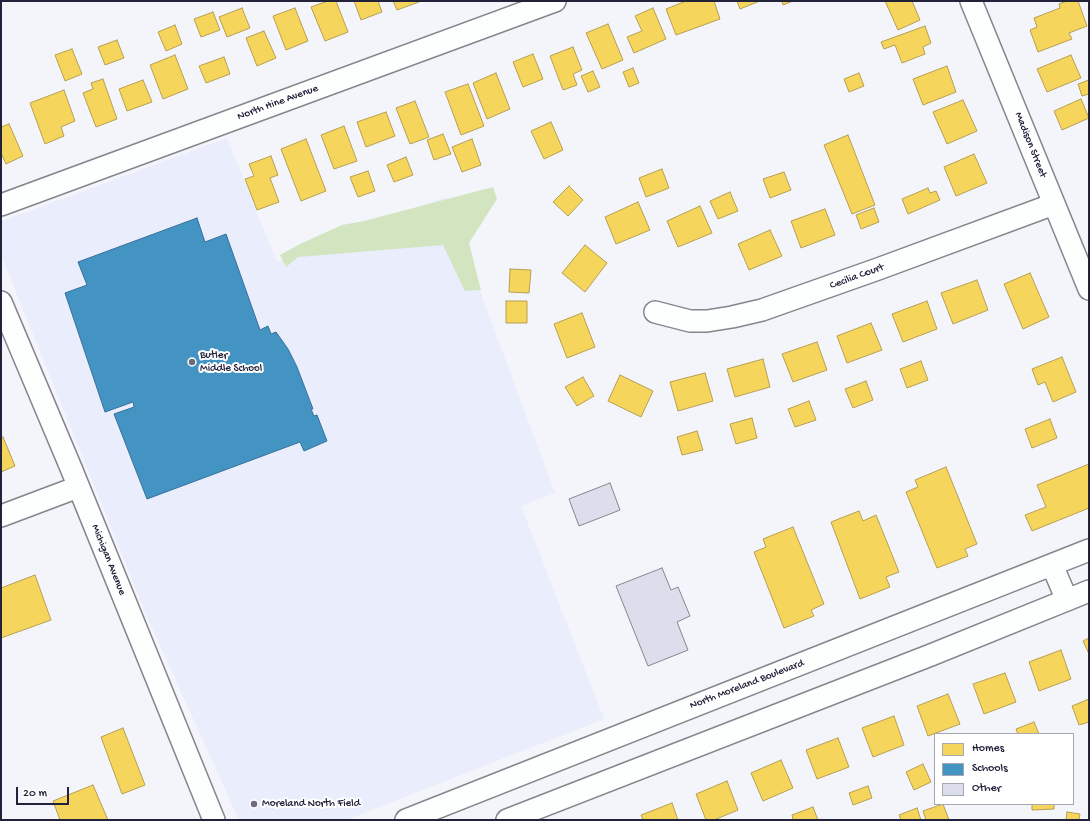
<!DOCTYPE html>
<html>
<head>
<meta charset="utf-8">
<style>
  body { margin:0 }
  #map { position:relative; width:1090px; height:821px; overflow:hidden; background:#f4f5fb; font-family:"Gochi Hand",sans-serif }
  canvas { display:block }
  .frame { position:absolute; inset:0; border:2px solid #22223b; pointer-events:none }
  .legend { position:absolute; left:934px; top:733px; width:140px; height:72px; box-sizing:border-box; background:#fff; border:1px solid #a7a7b1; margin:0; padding:5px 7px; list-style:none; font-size:12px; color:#22223b }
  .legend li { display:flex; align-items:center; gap:8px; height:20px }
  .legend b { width:20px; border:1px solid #a7a7b1 }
  .scale { position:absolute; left:16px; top:787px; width:53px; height:18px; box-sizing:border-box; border:2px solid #22223b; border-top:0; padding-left:5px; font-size:12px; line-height:14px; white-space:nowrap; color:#22223b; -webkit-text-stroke:3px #fff; paint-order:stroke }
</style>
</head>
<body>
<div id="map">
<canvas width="1090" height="821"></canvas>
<div class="frame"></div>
<ul class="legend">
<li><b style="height:11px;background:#f6d55c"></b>Homes</li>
<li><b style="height:11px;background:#4393c3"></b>Schools</li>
<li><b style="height:11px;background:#dcdfeb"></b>Other</li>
</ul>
<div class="scale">20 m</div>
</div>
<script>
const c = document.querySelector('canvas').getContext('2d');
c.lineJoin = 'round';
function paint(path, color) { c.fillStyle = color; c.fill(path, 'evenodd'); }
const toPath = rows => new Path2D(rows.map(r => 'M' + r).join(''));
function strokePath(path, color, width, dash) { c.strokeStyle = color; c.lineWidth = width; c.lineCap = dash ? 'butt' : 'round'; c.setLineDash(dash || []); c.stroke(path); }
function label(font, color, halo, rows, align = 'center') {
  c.font = font + ' "Gochi Hand",sans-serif'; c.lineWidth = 4; c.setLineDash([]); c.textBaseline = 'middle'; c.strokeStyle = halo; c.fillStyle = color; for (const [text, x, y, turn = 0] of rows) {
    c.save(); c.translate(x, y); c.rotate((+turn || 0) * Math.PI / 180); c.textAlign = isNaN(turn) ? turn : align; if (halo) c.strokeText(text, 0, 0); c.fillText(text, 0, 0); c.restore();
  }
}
const built = toPath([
  [227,138,277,262,445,197,555,493,521,506,604,719,346,820,239,820,148,619,1,255,1,222,2,221]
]);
const green = toPath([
  [493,187,497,199,469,243,481,290,465,291,443,245,298,257,286,267,280,255,300,244,342,225,364,221]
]);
const homes = toPath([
  [328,1,336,1,348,32,325,41,311,7,328,1],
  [354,1,378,1,382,12,361,20,354,1],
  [393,1,418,1,419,2,397,10,393,1],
  [686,1,714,1,720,19,676,35,666,9,686,1],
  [737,1,760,1,740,9,737,1],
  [782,1,793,1,783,5,782,1],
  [885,1,912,1,920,20,898,30,885,1],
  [1067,1,1078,1,1087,26,1069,33,1072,39,1038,52,1030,30,1037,27,1034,18,1060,8,1059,4,1067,1],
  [242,8,250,28,227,37,219,17,242,8],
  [295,8,308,41,286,50,273,16,295,8],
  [653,8,666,39,634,53,627,37,642,31,635,16,653,8],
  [213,12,220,30,201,37,194,19,213,12],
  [608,24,623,60,602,69,586,33,608,24],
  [175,25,182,44,166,51,158,32,175,25],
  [925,26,931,43,923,47,925,54,902,63,895,45,884,49,881,42,925,26],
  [264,31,276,58,257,66,246,38,264,31],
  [117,40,124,58,105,65,98,47,117,40],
  [573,47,582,70,573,74,577,85,563,90,550,56,573,47],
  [72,49,82,74,65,81,55,55,72,49],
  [533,54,543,79,523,87,513,62,533,54],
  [175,55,188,89,163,99,150,65,175,55],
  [1071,55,1081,78,1047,92,1037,69,1071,55],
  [224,57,230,74,206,83,199,66,224,57],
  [947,66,956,92,923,105,913,79,947,66],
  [633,68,639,83,629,87,623,72,633,68],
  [593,71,600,87,588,92,581,76,593,71],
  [496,73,510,109,487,119,473,83,496,73],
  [859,73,864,86,849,92,844,79,859,73],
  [103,79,117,119,96,127,83,93,93,89,91,83,103,79],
  [143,80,152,102,127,111,119,89,143,80],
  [1089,80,1089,94,1082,96,1078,84,1089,80],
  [468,84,484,126,461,135,445,92,468,84],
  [64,90,75,121,61,127,64,136,45,144,30,103,64,90],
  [1081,99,1089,118,1062,130,1054,111,1081,99],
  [963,100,977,131,947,144,933,112,963,100],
  [415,101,429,137,410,144,396,108,415,101],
  [386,112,395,136,366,147,357,122,386,112],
  [551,122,563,150,544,159,531,131,551,122],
  [9,124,23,156,6,164,1,153,1,127,9,124],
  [344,126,357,161,334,169,321,135,344,126],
  [443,134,451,154,434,160,427,140,443,134],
  [848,135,875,205,852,214,824,145,848,135],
  [306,139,326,191,301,201,281,149,306,139],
  [472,139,481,165,462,172,452,147,472,139],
  [974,154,987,183,956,196,944,167,974,154],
  [271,156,278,175,270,178,279,202,257,210,245,179,254,176,249,164,271,156],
  [406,157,413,175,394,182,387,165,406,157],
  [662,169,669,188,646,197,639,178,662,169],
  [368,171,375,191,358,197,350,177,368,171],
  [784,172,791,190,770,198,763,179,784,172],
  [569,186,583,200,568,216,553,202,569,186],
  [928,188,930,193,936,191,940,200,908,214,902,199,928,188],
  [730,192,738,211,718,219,710,201,730,192],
  [638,202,650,230,616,244,605,217,638,202],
  [700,206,712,233,678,247,667,221,700,206],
  [874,208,879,222,861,229,856,215,874,208],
  [825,209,835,235,801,248,791,221,825,209],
  [770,230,782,256,749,270,738,244,770,230],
  [585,245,607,263,585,292,562,273,585,245],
  [510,269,531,270,529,293,509,292,510,269],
  [1030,273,1049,317,1023,329,1004,284,1030,273],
  [977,280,988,310,953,324,941,293,977,280],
  [506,301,527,301,527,323,506,323,506,301],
  [927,301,937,329,903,342,892,314,927,301],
  [582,313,595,347,567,358,554,324,582,313],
  [871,323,882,350,847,363,837,336,871,323],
  [817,342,827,370,793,382,782,354,817,342],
  [1062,357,1076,392,1053,402,1045,382,1038,385,1032,369,1062,357],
  [763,359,770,387,735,397,727,369,763,359],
  [921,361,928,380,907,388,900,369,921,361],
  [705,373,713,401,678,411,670,382,705,373],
  [620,375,653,391,641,417,608,401,620,375],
  [583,377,594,396,577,406,565,387,583,377],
  [866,381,873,400,853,408,845,389,866,381],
  [809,401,816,420,795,427,788,409,809,401],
  [752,418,757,438,736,444,730,424,752,418],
  [1050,419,1057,438,1032,448,1025,429,1050,419],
  [697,431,703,450,682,455,677,437,697,431],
  [3,437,15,466,1,472,1,438,3,437],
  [1089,464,1089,508,1032,531,1025,515,1046,507,1037,485,1089,464],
  [946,467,977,544,965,549,968,556,937,568,906,492,918,487,915,480,946,467],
  [859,511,863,521,876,515,899,572,886,577,890,587,860,599,831,522,859,511],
  [793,527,824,604,811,610,814,616,784,628,754,552,766,547,763,539,793,527],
  [35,575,51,620,1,638,1,588,35,575],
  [1089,638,1089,654,1083,641,1089,638],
  [1061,650,1071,679,1039,691,1029,662,1061,650],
  [1005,673,1016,702,984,714,973,684,1005,673],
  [948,694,960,724,928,736,917,706,948,694],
  [1089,699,1089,722,1079,725,1072,706,1089,699],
  [894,716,904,745,873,757,862,728,894,716],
  [1034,722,1039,734,1018,734,1016,729,1034,722],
  [123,728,145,785,122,794,101,737,123,728],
  [838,738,849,767,817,779,806,750,838,738],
  [781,760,793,788,763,801,751,773,781,760],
  [923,764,931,782,914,790,906,772,923,764],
  [727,781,738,810,714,820,706,820,696,794,727,781],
  [93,785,108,820,60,820,53,801,93,785],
  [868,786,872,798,853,805,849,793,868,786],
  [672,803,678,820,643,820,641,815,672,803],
  [943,804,949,820,926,820,923,811,943,804],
  [1032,804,1054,804,1054,809,1032,810,1032,804],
  [813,807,818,820,793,820,792,815,813,807],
  [917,808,921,820,901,820,899,815,917,808],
  [1067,812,1080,814,1079,820,1066,820,1067,812]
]);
const schools = toPath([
  [197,218,205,242,226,234,260,330,268,326,271,334,276,332,288,349,297,367,313,409,311,409,314,416,317,415,327,441,304,451,300,442,147,499,114,414,134,407,133,402,105,412,65,293,87,285,78,262,197,218]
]);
const building = toPath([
  [610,483,620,510,579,526,569,499,610,483],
  [662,568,671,590,678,587,690,616,677,622,688,650,648,666,616,586,662,568]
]);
const minor = toPath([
  [971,1,1089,289],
  [1,205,555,1],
  [1,302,71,468,214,820],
  [655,312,690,321,707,321,732,317,762,310,878,269,1054,204],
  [1,516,78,487],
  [1052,565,1067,600],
  [406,820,1089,550],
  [507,820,931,655,1089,591]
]);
const markers = [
  [192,362,4,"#6c6c7e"],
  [254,804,4,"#6c6c7e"]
];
const streetNames = [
  ["North Hine Avenue",278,103,-20],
  ["Madison Street",1030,145,68],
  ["Cecilia Court",857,277,-20],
  ["Michigan Avenue",108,560,68],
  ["North Moreland Boulevard",747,685,-21]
];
const poiNames = [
  ["Butler",200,356],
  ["Middle School",200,369],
  ["Moreland North Field",262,804]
];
paint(built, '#e9edfc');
paint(green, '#d3e4c0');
paint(homes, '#f6d55c');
strokePath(homes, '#b69f52', 1);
paint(schools, '#4393c3');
strokePath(schools, '#39719a', 1);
paint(building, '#dcdfeb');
strokePath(building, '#85858d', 1);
strokePath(minor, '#85858d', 24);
strokePath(minor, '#fdfefe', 21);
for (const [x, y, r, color] of markers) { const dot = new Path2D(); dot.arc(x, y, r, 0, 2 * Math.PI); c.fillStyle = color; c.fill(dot); strokePath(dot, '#fff', 1.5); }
label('11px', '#22223b', '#fff', streetNames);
label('11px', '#22223b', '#fff', poiNames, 'left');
</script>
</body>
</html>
